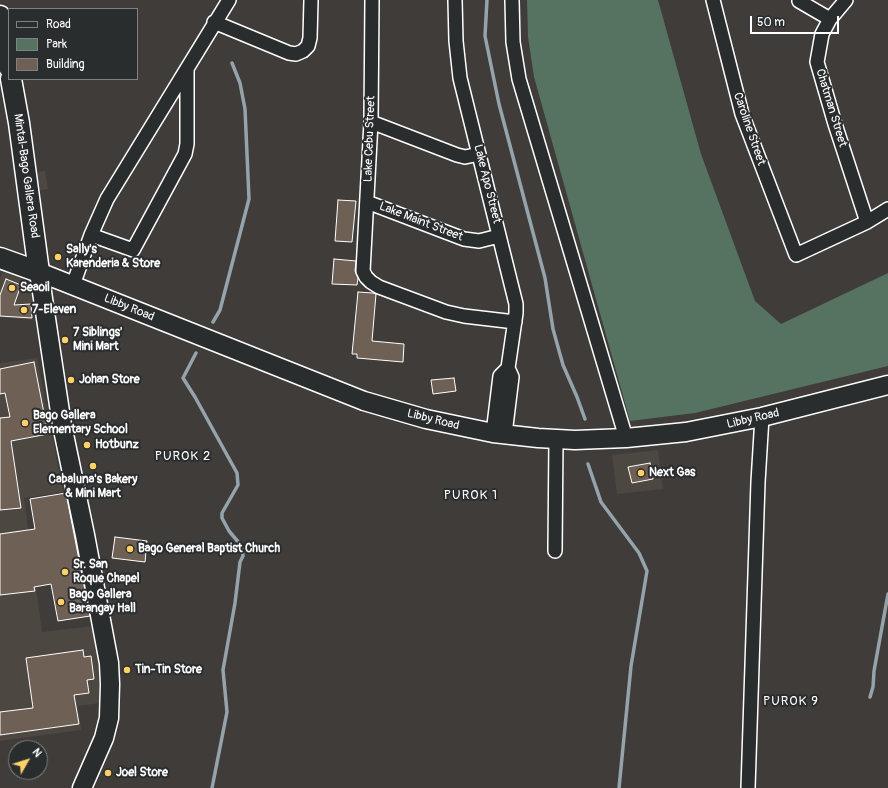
<!DOCTYPE html>
<html>
<head>
<meta charset="utf-8">
<style>
  body { margin:0 }
  #map { position:relative; width:888px; height:788px; overflow:hidden; background:#3f3c3a; font-family:Pangolin,sans-serif }
  canvas { display:block }
  .legend { position:absolute; left:8px; top:8px; width:130px; height:72px; box-sizing:border-box; background:#2a2d2e; border:1px solid #7f8182; margin:0; padding:5px 7px; list-style:none; font-size:12px; color:#fff }
  .legend li { display:flex; align-items:center; gap:8px; height:20px }
  .legend b { width:20px; border:1px solid #7f8182 }
  .north { position:absolute; left:8px; top:740px; width:40px; height:40px; box-sizing:border-box; background:#2a2d2e; border:1px solid #7f8182; border-radius:50%; rotate:51deg; font-size:11px; font-weight:700; line-height:16px; text-align:center; color:#fff }
  .north::after { content:''; display:block; margin:auto; width:14px; height:18px; background:#ffd166; clip-path:polygon(50% 0,100% 100%,50% 72%,0 100%) }
  .scale { position:absolute; left:750px; top:16px; width:89px; height:18px; box-sizing:border-box; border:2px solid #fff; border-top:0; padding-left:5px; font-size:12px; line-height:14px; white-space:nowrap; color:#fff; -webkit-text-stroke:3px #2a2d2e; paint-order:stroke }
</style>
</head>
<body>
<div id="map">
<canvas width="888" height="788"></canvas>
<ul class="legend">
<li><b style="height:5px;background:#2a2d2e"></b>Road</li>
<li><b style="height:11px;background:#567261"></b>Park</li>
<li><b style="height:11px;background:#6f6055"></b>Building</li>
</ul>
<div class="north">N</div>
<div class="scale">50 m</div>
</div>
<script>
const c = document.querySelector('canvas').getContext('2d');
c.lineJoin = 'round';
function paint(path, color) { c.fillStyle = color; c.fill(path, 'evenodd'); }
const toPath = rows => new Path2D(rows.map(r => 'M' + r).join(''));
function strokePath(path, color, width, dash) { c.strokeStyle = color; c.lineWidth = width; c.lineCap = dash ? 'butt' : 'round'; c.setLineDash(dash || []); c.stroke(path); }
function label(font, color, halo, rows, align = 'center') {
  c.font = font + ' Pangolin,sans-serif'; c.lineWidth = 4; c.setLineDash([]); c.textBaseline = 'middle'; c.strokeStyle = halo; c.fillStyle = color; for (const [text, x, y, turn = 0] of rows) {
    c.save(); c.translate(x, y); c.rotate((+turn || 0) * Math.PI / 180); c.textAlign = isNaN(turn) ? turn : align; if (halo) c.strokeText(text, 0, 0); c.fillText(text, 0, 0); c.restore();
  }
}
const built = toPath([
  [45,171,48,189,35,191,32,173],
  [3,272,31,282,33,320,0,317,0,279],
  [37,358,63,492,24,498,42,632,94,626,97,639,100,703,78,706,81,730,0,741,0,363],
  [658,450,663,489,617,494,612,455]
]);
const green = toPath([
  [527,0,658,0,701,154,755,301,781,324,888,273,888,366,695,413,630,421,534,77,528,37]
]);
const stream = toPath([
  [487,0,485,36,499,104,545,278,553,329,563,365,577,397,585,419],
  [213,322,220,310,249,199,245,109,240,83,232,63],
  [196,353,183,378,195,397,237,473,238,485,222,513,222,518,229,531,240,544,242,548,243,556,240,562,235,603,223,670,227,712,212,788],
  [588,464,601,502,639,553,647,571,631,666,619,788],
  [870,697,873,687,874,671,888,594]
]);
const building = toPath([
  [338,200,356,201,352,242,335,241,338,200],
  [334,259,356,261,355,271,358,278,357,285,332,284,334,259],
  [6,279,21,285,14,305,31,304,32,318,0,316,0,295,6,279],
  [358,292,373,293,376,294,372,341,404,344,403,362,357,358,357,354,352,354,358,292],
  [34,362,48,434,11,441,21,508,0,510,0,418,10,417,5,393,0,394,0,369,34,362],
  [454,378,456,391,433,394,431,380,454,378],
  [650,463,653,479,632,483,628,467,650,463],
  [66,493,90,616,58,621,51,584,34,587,35,591,0,595,0,534,35,529,30,499,66,493],
  [115,537,147,541,145,562,112,558,115,537],
  [83,650,84,657,91,656,94,679,87,680,89,693,74,695,79,724,0,735,0,712,33,708,26,658,83,650]
]);
const street = toPath([
  [372,0,371,122,363,271,366,277,371,282,379,287,446,312,464,316,515,322],
  [455,0,456,41,460,78,516,304,516,313,508,368,512,377,505,434],
  [512,0,513,42,519,79,626,438],
  [713,0,742,114,796,255,867,222,888,209],
  [846,0,830,19,822,34,817,62,835,124,867,222],
  [799,1,830,19],
  [214,22,289,53,296,54,303,51,308,46,310,38,311,0],
  [371,122,457,155,465,157,479,154],
  [367,202,464,239,479,241,499,236],
  [91,235,133,250,185,154,187,144,187,69],
  [73,285,91,235,107,199,229,0],
  [493,433,500,376,508,368],
  [555,551,556,439],
  [748,788,758,482,762,417]
]);
const secondary = toPath([
  [82,788,104,738,109,718,110,684,109,663,85,535,62,425,39,272,364,401,426,419,493,433,538,438,575,440,626,438,686,432,762,417,888,385]
]);
const primary = toPath([
  [0,16,9,67],
  [0,258,39,272,19,123,11,79]
]);
const markers = [
  [58,257,4,"#ffd166"],
  [12,288,4,"#ffd166"],
  [24,310,4,"#ffd166"],
  [65,340,4,"#ffd166"],
  [71,380,4,"#ffd166"],
  [25,423,4,"#ffd166"],
  [87,445,4,"#ffd166"],
  [93,466,4,"#ffd166"],
  [641,473,4,"#ffd166"],
  [130,549,4,"#ffd166"],
  [65,572,4,"#ffd166"],
  [61,602,4,"#ffd166"],
  [127,670,4,"#ffd166"],
  [108,773,4,"#ffd166"]
];
const streetNames = [
  ["Chatman Street",831,108,73],
  ["Caroline Street",749,129,71],
  ["Lake Cebu Street",370,139,-88],
  ["Mintal-Bago Gallera Road",26,176,82],
  ["Lake Apo Street",487,184,76],
  ["Lake Maint Street",421,222,21],
  ["Libby Road",129,308,22],
  ["Libby Road",753,419,-13],
  ["Libby Road",433,420,14]
];
const poiNames = [
  ["Sally's",66,250],
  ["Karenderia & Store",66,264],
  ["Seaoil",20,288],
  ["7-Eleven",32,310],
  ["7 Siblings'",73,333],
  ["Mini Mart",73,347],
  ["Johan Store",79,380],
  ["Bago Gallera",33,416],
  ["Elementary School",33,430],
  ["Hotbunz",95,445],
  ["Next Gas",649,473],
  ["Cabaluna's Bakery",93,480,"center"],
  ["& Mini Mart",93,494,"center"],
  ["Bago General Baptist Church",138,549],
  ["Sr. San",73,565],
  ["Roque Chapel",73,579],
  ["Bago Gallera",69,595],
  ["Barangay Hall",69,609],
  ["Tin-Tin Store",135,670],
  ["Joel Store",116,773]
];
const neighbourhoodNames = [
  ["PUROK 2",183,457],
  ["PUROK 1",471,496],
  ["PUROK 9",791,702]
];
paint(built, '#4d4742');
paint(green, '#567261');
strokePath(stream, '#95a3ab', 3.5);
paint(building, '#6f6055');
strokePath(building, '#fff', 1);
strokePath(street, '#fff', 16);
strokePath(secondary, '#fff', 21);
strokePath(primary, '#fff', 23);
strokePath(street, '#2a2d2e', 13);
strokePath(secondary, '#2a2d2e', 18);
strokePath(primary, '#2a2d2e', 20);
for (const [x, y, r, color] of markers) { const dot = new Path2D(); dot.arc(x, y, r, 0, 2 * Math.PI); c.fillStyle = color; c.fill(dot); strokePath(dot, '#2a2d2e', 1.5); }
label('12px', '#fff', '#2a2d2e', streetNames);
label('bold 12px', '#fff', '#2a2d2e', poiNames, 'left');
c.letterSpacing = '1px';
label('13px', '#fff', '#2a2d2e', neighbourhoodNames);
c.letterSpacing = '0px';
</script>
</body>
</html>
